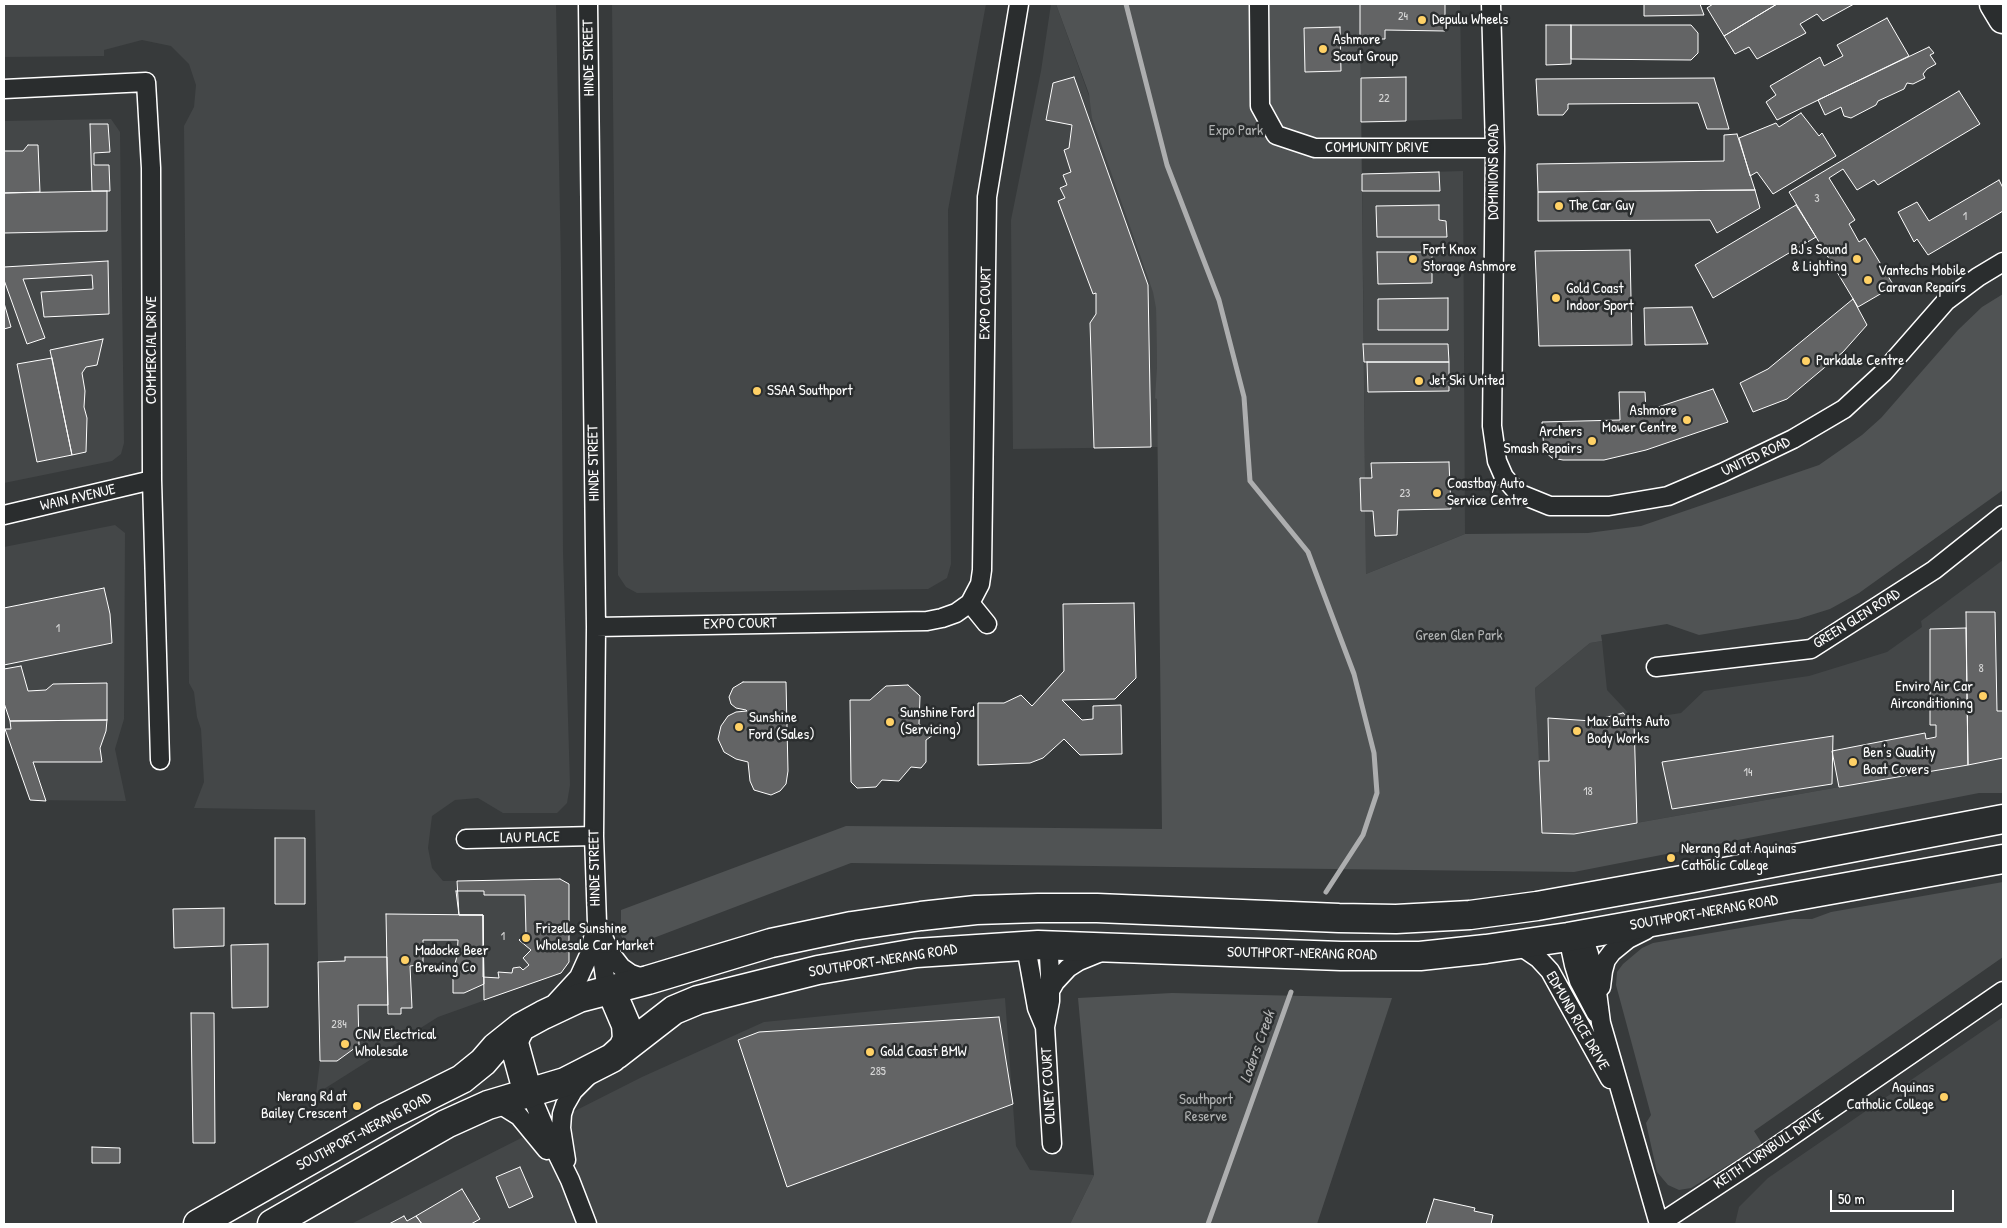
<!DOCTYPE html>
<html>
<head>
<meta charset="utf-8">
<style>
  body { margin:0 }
  #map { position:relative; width:2007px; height:1228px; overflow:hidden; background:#373a3b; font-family:"Patrick Hand",sans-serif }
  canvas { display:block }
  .frame { position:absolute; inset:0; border:5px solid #fff; pointer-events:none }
  .scale { position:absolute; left:1830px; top:1190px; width:124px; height:22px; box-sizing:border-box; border:2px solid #fff; border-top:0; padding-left:6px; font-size:15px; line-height:18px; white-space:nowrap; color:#fff; -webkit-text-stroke:4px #2a2d2e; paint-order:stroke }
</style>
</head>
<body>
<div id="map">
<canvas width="2007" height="1228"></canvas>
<div class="frame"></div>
<div class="scale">50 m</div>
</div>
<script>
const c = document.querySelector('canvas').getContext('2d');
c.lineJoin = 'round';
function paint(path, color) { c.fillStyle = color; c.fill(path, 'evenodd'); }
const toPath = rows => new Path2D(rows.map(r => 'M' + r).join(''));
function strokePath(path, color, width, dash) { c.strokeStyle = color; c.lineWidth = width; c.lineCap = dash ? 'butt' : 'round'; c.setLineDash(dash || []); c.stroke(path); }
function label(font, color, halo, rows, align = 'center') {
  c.font = font + ' "Patrick Hand",sans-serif'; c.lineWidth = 5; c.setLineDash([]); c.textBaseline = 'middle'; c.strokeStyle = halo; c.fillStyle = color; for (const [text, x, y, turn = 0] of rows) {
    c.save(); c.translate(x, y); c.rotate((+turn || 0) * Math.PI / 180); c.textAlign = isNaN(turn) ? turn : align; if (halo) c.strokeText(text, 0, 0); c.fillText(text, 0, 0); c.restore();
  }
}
const built = toPath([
  [4,4,556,4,561,267,563,552,570,785,567,803,557,813,503,813,478,798,455,800,432,816,428,848,432,868,443,881,560,879,569,884,569,962,561,973,438,1017,316,1094,320,1061,315,810,194,808,204,782,201,729,197,717,194,692,189,683,184,126,194,107,196,85,189,64,171,46,142,40,104,50,104,56,4,57],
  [612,4,986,4,948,210,951,564,947,578,928,589,637,593,626,587,618,575],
  [1051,4,1056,4,1156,282,1158,447,1013,449,1011,220,1041,71],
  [1360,4,1460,4,1462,119,1361,122],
  [111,119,120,132,124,443,121,454,112,461,4,483,4,121],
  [1463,171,1465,534,1366,574,1362,174],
  [115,525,125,533,124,719,115,749,126,801,30,800,4,724,4,547],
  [2003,560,2003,758,1574,834,1542,833,1535,688,1590,643,1602,641,1607,690,1635,720,1681,713,1704,691,1809,676,1887,652,1922,627,1921,621],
  [1005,998,1016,1146,1030,1170,1094,1175,1070,1224,351,1224,642,1077,764,1022],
  [2003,1017,2003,1224,1735,1224,1739,1207,1768,1178]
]);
const green = toPath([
  [1056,4,1360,4,1366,574,1465,534,1588,533,1641,526,1819,465,1862,435,1881,418,1958,330,1982,307,2003,294,2003,490,1859,593,1830,609,1798,619,1699,635,1667,624,1601,635,1602,641,1590,643,1535,688,1543,833,1574,834,2003,758,2003,793,1979,793,1574,872,851,863,635,945,629,945,623,941,621,935,621,910,846,826,1162,829,1157,399,1155,398,1157,368,1156,308,1153,292,1092,118,1089,94],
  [2003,882,2003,957,1754,1131,1761,1142,1761,1145,1691,1188,1679,1190,1668,1185,1657,1172,1646,1123,1651,1115,1616,985,1617,972,1623,964,1642,948,1653,943,1793,919,1812,919,1831,912],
  [1172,993,1392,998,1317,1224,1070,1224,1094,1175,1078,998]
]);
const stream = toPath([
  [1126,4,1167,165,1219,300,1244,397,1250,481,1308,552,1354,674,1374,753,1377,793,1363,835,1326,892],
  [1208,1224,1291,992]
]);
const building = toPath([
  [1360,4,1445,4,1445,31,1385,30,1385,39,1360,39,1360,4],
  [1644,4,1700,4,1704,15,1644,16,1644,4],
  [1713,4,1777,4,1724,36,1707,8,1713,4],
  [1777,4,1854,4,1823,21,1817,14,1800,24,1806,33,1757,59,1749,47,1735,54,1724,36,1777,4],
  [1887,18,1909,56,1777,120,1766,102,1776,95,1770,86,1820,57,1824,66,1843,56,1837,45,1887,18],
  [1546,25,1571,25,1571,64,1546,65,1546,25],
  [1571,25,1691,25,1698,33,1698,53,1691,60,1571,59,1571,25],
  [1340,27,1341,71,1305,72,1304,28,1340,27],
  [1929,47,1934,53,1930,55,1936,64,1927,69,1923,74,1925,78,1913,84,1907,83,1904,89,1878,101,1876,105,1851,118,1844,116,1841,107,1825,115,1818,100,1929,47],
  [1074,77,1148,285,1151,447,1094,448,1090,323,1096,314,1096,293,1093,294,1058,201,1065,198,1060,188,1067,185,1063,175,1071,172,1064,150,1069,148,1072,125,1046,120,1053,83,1074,77],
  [1406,77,1406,121,1361,122,1361,78,1406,77],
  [1714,78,1729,129,1707,129,1698,103,1568,104,1568,109,1563,115,1538,115,1536,79,1714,78],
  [1959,91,1980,124,1878,185,1874,180,1857,190,1843,169,1829,178,1855,220,1849,224,1859,242,1865,238,1894,286,1858,307,1789,192,1959,91],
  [1801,113,1819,136,1822,133,1836,156,1773,194,1757,172,1750,176,1739,138,1776,123,1779,127,1801,113],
  [90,124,108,124,110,152,94,153,94,165,109,165,110,191,92,191,90,124],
  [1737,134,1755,190,1538,192,1537,164,1724,161,1724,135,1737,134],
  [28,145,38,145,40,192,4,193,4,151,23,151,28,145],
  [1439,172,1440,191,1362,191,1362,174,1439,172],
  [1999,180,2003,188,2003,211,1928,255,1917,239,1914,242,1898,212,1917,202,1929,221,1999,180],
  [1755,190,1760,208,1717,233,1710,220,1538,221,1538,192,1755,190],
  [107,191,107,231,4,233,4,193,107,191],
  [1439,205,1439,220,1446,221,1447,237,1377,237,1376,206,1439,205],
  [1796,205,1816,237,1713,298,1695,265,1796,205],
  [1630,250,1632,345,1539,346,1535,251,1630,250],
  [1377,252,1432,252,1432,283,1378,284,1377,252],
  [108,261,109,314,44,317,41,292,93,289,92,275,23,279,45,338,27,344,4,280,4,267,108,261],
  [1448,298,1448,330,1378,330,1378,299,1448,298],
  [1853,299,1867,325,1843,352,1787,399,1753,412,1740,383,1768,369,1853,299],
  [4,303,11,327,4,329,4,303],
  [1692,307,1708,344,1645,345,1644,308,1692,307],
  [103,339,97,365,86,367,82,373,85,391,84,407,87,418,86,452,72,455,50,350,103,339],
  [1363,344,1448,344,1449,362,1364,362,1363,344],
  [52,358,72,455,37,462,17,364,52,358],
  [1367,362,1449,362,1449,391,1368,392,1367,362],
  [1713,389,1728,422,1646,450,1604,460,1563,460,1552,458,1544,451,1542,422,1620,420,1619,392,1645,392,1646,411,1713,389],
  [1449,462,1451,509,1398,510,1397,535,1375,536,1373,511,1361,511,1360,478,1372,478,1371,463,1449,462],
  [104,588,110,614,112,643,4,665,4,608,104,588],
  [1134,603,1136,678,1115,699,1062,700,1082,720,1093,719,1093,706,1121,705,1122,754,1080,755,1064,739,1043,758,1030,763,978,765,978,703,1004,703,1021,695,1032,706,1064,671,1063,604,1134,603],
  [1966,612,1995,612,1997,711,2003,711,2003,758,1968,765,1966,612],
  [1966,628,1968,765,1839,787,1832,751,1925,733,1926,739,1936,737,1936,725,1930,725,1930,629,1966,628],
  [21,666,28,691,46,690,53,684,107,683,107,720,10,721,4,703,4,669,21,666],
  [743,682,786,682,788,771,786,784,780,791,771,795,754,790,750,781,748,762,736,759,724,752,718,739,721,726,728,716,736,712,747,711,746,710,736,708,731,704,729,697,733,688,743,682],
  [908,685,920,696,919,724,933,735,926,740,926,762,921,768,911,767,899,781,882,780,876,787,857,788,851,782,850,700,870,700,886,686,908,685],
  [1623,713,1634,722,1637,823,1574,834,1542,833,1539,761,1549,761,1548,718,1592,721,1623,713],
  [107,720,106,731,100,748,102,762,33,762,46,801,30,800,5,729,11,729,10,721,107,720],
  [1833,736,1832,784,1672,809,1662,762,1833,736],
  [275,838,305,838,305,904,275,904,275,838],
  [560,879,569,884,569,962,561,973,484,1000,483,915,459,915,457,881,560,879],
  [456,891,484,891,484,895,525,895,526,934,519,940,531,950,523,958,529,965,523,970,520,967,513,968,512,973,498,972,499,978,483,977,483,915,459,915,456,891],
  [224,908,224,946,174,948,173,909,224,908],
  [386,914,483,915,484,984,464,993,453,993,453,971,457,956,458,940,423,940,423,964,410,966,412,1008,401,1008,401,1014,388,1014,386,914],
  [268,944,268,1007,232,1008,231,945,268,944],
  [345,957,387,957,388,1005,358,1005,359,1045,337,1061,320,1061,318,962,345,961,345,957],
  [191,1013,214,1013,215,1143,193,1143,191,1013],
  [999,1017,1013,1104,787,1187,738,1040,759,1032,999,1017],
  [92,1147,120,1148,120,1163,92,1163,92,1147],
  [520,1167,533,1197,509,1208,496,1177,520,1167],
  [462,1189,480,1219,471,1224,422,1224,416,1216,462,1189],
  [1434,1199,1475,1208,1474,1211,1493,1215,1491,1224,1426,1224,1434,1199],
  [404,1216,407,1221,416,1216,422,1224,389,1224,404,1216]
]);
const minor = toPath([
  [588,4,596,627,594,836,597,923,607,991],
  [1259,4,1260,106,1276,135,1315,148,1495,148],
  [1491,4,1495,148,1492,426,1497,461,1504,477,1518,493,1550,506,1609,506,1668,496,1722,473,1793,439,1844,409,1883,373,1946,301,1978,277,2003,262],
  [4,89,146,82,151,168,152,480,160,760],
  [4,515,152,480],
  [970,603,987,624],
  [596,627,927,621,942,618,956,613,970,603,980,584,982,570,987,197,1019,4],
  [1656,667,1811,649,1934,570,2003,515],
  [466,839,594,836],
  [1582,934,1589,954,1596,984,1601,1023,1659,1224],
  [1568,937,1574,965,1579,981,1596,1013],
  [604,939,611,954,621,967,631,974,648,980],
  [1519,945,1538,958,1550,971,1610,1079],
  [1601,987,1603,971,1606,960,1612,952,1628,939,1646,930],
  [1051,989,1055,982,1068,968,1079,961,1101,952],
  [556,1002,579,977,589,955,595,930],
  [1045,1027,1037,1008,1028,958,1032,950,1038,945,1046,951,1049,956,1050,975,1050,1001,1045,1027,1052,1144],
  [530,1093,547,1133,570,1180,587,1224],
  [492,1105,503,1106,519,1116,547,1150],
  [566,1160,561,1128,562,1114,565,1105,573,1091,587,1077],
  [1659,1224,1767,1153,2003,991]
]);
const primary = toPath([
  [1994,4,2003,19],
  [616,1055,674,1010,698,1000,818,970,916,953,1038,945,1341,956,1420,956,1486,949,1568,937,2003,859],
  [528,1094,514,1043,516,1036,521,1027,543,1015,579,998,648,980,771,943,852,926,921,916,976,910,1038,908,1097,908,1339,918,1396,919,1470,915,1537,906,1693,878,2003,819],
  [198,1224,386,1117,462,1079,483,1062,496,1047,521,1027],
  [272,1224,446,1124,488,1105,565,1082,612,1058,623,1048,627,1039,626,1025,611,990]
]);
const markers = [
  [1422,20,5,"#ffd166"],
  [1323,49,5,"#ffd166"],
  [1559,206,5,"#ffd166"],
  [1413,259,5,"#ffd166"],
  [1857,259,5,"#ffd166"],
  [1868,280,5,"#ffd166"],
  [1556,298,5,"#ffd166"],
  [1806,361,5,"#ffd166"],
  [1419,381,5,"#ffd166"],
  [757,391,5,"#ffd166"],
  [1687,420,5,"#ffd166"],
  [1592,441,5,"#ffd166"],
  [1437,493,5,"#ffd166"],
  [1983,696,5,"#ffd166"],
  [890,722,5,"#ffd166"],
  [739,727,5,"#ffd166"],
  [1577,731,5,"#ffd166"],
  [1853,762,5,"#ffd166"],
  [1671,858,5,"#ffd166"],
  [526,938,5,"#ffd166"],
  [405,960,5,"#ffd166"],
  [345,1044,5,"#ffd166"],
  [870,1052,5,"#ffd166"],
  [1944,1097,5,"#ffd166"],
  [357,1106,5,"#ffd166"]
];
const numberNames = [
  ["24",1403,17],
  ["22",1384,99],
  ["3",1817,199],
  ["1",1965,217],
  ["23",1405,494],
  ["1",58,629],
  ["8",1981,669],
  ["14",1748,773],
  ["18",1588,792],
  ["1",503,937],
  ["284",339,1025],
  ["285",878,1072]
];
const poiNames = [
  ["Depulu Wheels",1432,20],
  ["Ashmore",1333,40],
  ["Scout Group",1333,57],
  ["The Car Guy",1569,206],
  ["Fort Knox",1423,250],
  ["Storage Ashmore",1423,267],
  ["BJ's Sound",1847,250,"right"],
  ["& Lighting",1847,267,"right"],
  ["Vantechs Mobile",1878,271],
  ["Caravan Repairs",1878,288],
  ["Gold Coast",1566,289],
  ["Indoor Sport",1566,306],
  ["Parkdale Centre",1816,361],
  ["Jet Ski United",1429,381],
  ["SSAA Southport",767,391],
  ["Ashmore",1677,411,"right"],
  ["Mower Centre",1677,428,"right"],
  ["Archers",1582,432,"right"],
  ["Smash Repairs",1582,449,"right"],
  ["Coastbay Auto",1447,484],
  ["Service Centre",1447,501],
  ["Enviro Air Car",1973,687,"right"],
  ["Airconditioning",1973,704,"right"],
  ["Sunshine Ford",900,713],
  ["(Servicing)",900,730],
  ["Sunshine",749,718],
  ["Ford (Sales)",749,735],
  ["Max Butts Auto",1587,722],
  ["Body Works",1587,739],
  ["Ben's Quality",1863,753],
  ["Boat Covers",1863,770],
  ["Nerang Rd at Aquinas",1681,849],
  ["Catholic College",1681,866],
  ["Frizelle Sunshine",536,929],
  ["Wholesale Car Market",536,946],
  ["Madocke Beer",415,951],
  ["Brewing Co",415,968],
  ["CNW Electrical",355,1035],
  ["Wholesale",355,1052],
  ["Gold Coast BMW",880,1052],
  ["Aquinas",1934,1088,"right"],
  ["Catholic College",1934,1105,"right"],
  ["Nerang Rd at",347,1097,"right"],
  ["Bailey Crescent",347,1114,"right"]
];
const streetNames = [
  ["HINDE STREET",589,58,-91],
  ["COMMUNITY DRIVE",1377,148],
  ["DOMINIONS ROAD",1494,172,-90],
  ["EXPO COURT",986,303,-89],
  ["COMMERCIAL DRIVE",152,350,-90],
  ["UNITED ROAD",1756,457,-25],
  ["HINDE STREET",594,463,-91],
  ["WAIN AVENUE",78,498,-13],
  ["GREEN GLEN ROAD",1857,619,-32],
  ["EXPO COURT",740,624,-1],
  ["LAU PLACE",530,838,-1],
  ["HINDE STREET",595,868,-91],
  ["SOUTHPORT-NERANG ROAD",1704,913,-10],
  ["SOUTHPORT-NERANG ROAD",1302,954,1],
  ["SOUTHPORT-NERANG ROAD",883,961,-9],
  ["EDMUND RICE DRIVE",1577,1021,60],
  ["OLNEY COURT",1049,1086,-93],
  ["SOUTHPORT-NERANG ROAD",364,1132,-28],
  ["KEITH TURNBULL DRIVE",1769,1150,-34]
];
const parkNames = [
  ["Expo Park",1236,131],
  ["Green Glen Park",1459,636],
  ["Southport",1206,1100],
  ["Reserve",1206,1117]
];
const waterNames = [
  ["Loders Creek",1258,1047,-70]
];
paint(built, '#444748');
paint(green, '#505354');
strokePath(stream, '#adaeaf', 5);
paint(building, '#636465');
strokePath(building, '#fff', 1);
strokePath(minor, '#fff', 21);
strokePath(primary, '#fff', 31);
strokePath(minor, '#2a2d2e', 18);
strokePath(primary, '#2a2d2e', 28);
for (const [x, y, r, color] of markers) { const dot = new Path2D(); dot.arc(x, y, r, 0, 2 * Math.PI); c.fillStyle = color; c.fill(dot); strokePath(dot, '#2a2d2e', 2); }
label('12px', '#d8d8d8', null, numberNames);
label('15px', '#fff', '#2a2d2e', poiNames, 'left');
label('15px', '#fff', '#2a2d2e', streetNames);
label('15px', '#b0b2b2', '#2a2d2e', parkNames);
label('italic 16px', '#b4b5b5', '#2a2d2e', waterNames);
</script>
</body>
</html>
